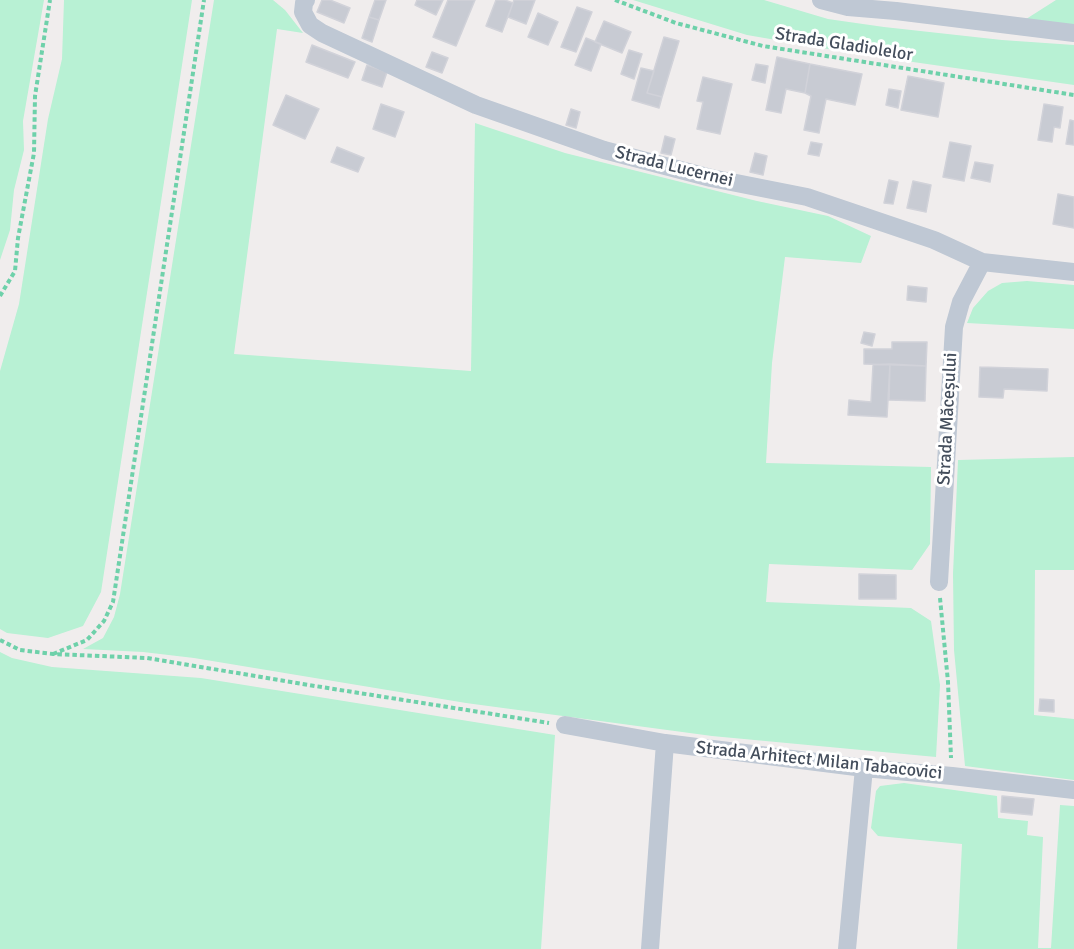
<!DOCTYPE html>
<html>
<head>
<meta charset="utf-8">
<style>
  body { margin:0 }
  canvas { display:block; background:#f0eded }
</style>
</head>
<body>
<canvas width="1074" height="949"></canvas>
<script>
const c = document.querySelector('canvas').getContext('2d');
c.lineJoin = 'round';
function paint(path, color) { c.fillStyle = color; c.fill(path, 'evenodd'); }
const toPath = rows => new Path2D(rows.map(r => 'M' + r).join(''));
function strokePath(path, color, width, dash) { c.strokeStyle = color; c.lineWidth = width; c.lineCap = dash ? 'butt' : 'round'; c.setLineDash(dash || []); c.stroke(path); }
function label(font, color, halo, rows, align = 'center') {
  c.font = font + ' Signika,sans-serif'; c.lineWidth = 6; c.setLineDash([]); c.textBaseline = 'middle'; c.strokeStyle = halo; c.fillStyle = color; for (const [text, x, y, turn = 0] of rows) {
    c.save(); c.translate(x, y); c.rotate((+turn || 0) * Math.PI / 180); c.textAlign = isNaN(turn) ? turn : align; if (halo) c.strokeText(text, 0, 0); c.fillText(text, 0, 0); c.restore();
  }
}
const green = toPath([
  [0,0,44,0,23,121,24,150,14,190,10,230,0,260],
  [64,0,192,0,101,592,83,626,48,638,7,633,0,629,0,371,19,304,48,119,62,59],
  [214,0,273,0,285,10,303,33,277,29,234,354,471,371,475,123,565,153,757,201,828,216,871,236,861,263,785,257,772,363,766,463,931,467,930,544,912,570,769,564,766,602,911,608,931,621,940,685,936,757,712,736,466,703,194,658,143,652,83,649,103,638,114,617,120,594],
  [633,0,764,0,828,19,884,27,1002,40,1074,45,1074,85,857,54,747,35],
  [1056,0,1074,0,1074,27,1023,21],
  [1027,281,1074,285,1074,329,967,323,973,308,988,291,1002,283],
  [1074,457,1074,570,1035,570,1034,715,1074,719,1074,780,965,766,954,650,953,574,958,460],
  [0,652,12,658,52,667,201,678,555,735,541,949,0,949],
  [904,783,997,796,998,818,1028,821,1027,835,1043,837,1038,948,1051,948,1060,805,1074,806,1074,949,957,949,962,844,878,836,871,828,876,791,880,786]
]);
const building = toPath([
  [322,0,330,0,350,8,344,23,317,12,322,0],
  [375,0,386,0,379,20,369,17,375,0],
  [417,0,443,0,436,15,415,5,417,0],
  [448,0,475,0,456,46,433,37,448,0],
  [496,0,505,0,513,3,502,32,486,26,496,0],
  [514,0,535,0,526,24,508,17,514,0],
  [577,7,592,12,576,52,561,47,577,7],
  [538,13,558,22,548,45,528,37,538,13],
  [369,17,379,20,372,42,362,38,369,17],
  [604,21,631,32,622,53,595,42,604,21],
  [664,37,679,41,662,97,647,93,664,37],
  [586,38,601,44,591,71,575,65,586,38],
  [312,45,355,62,348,78,306,62,312,45],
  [629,50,642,54,634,79,621,74,629,50],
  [432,52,448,58,442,73,426,67,432,52],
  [777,57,810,64,805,93,786,89,781,113,766,110,777,57],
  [756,64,768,66,765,83,752,80,756,64],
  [810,64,862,74,855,105,826,99,819,133,804,130,811,96,805,93,810,64],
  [367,65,387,72,382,87,362,80,367,65],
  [641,68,654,71,647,93,662,97,659,108,632,100,641,68],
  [908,76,944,83,938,117,901,110,908,76],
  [703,77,732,84,720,134,697,129,703,102,697,101,703,77],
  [889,89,901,91,898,108,886,105,889,89],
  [286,95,319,109,305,139,273,125,286,95],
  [381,104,404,112,395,137,373,129,381,104],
  [1044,104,1063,107,1060,128,1054,127,1052,142,1038,140,1044,104],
  [571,109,580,112,576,128,566,125,571,109],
  [1070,120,1074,121,1074,145,1066,144,1070,120],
  [665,136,675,139,671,155,661,153,665,136],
  [811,142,822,144,819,156,808,154,811,142],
  [950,142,971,146,964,181,943,177,950,142],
  [337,147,364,158,358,172,331,162,337,147],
  [755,153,767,156,763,175,750,172,755,153],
  [975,162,993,165,990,182,971,178,975,162],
  [889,180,898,182,893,204,884,203,889,180],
  [913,181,931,185,926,212,907,208,913,181],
  [1058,194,1074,197,1074,228,1053,224,1058,194],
  [908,286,927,288,926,302,907,300,908,286],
  [864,332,875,334,872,346,861,343,864,332],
  [892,342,927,342,926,366,864,364,864,349,892,349,892,342],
  [890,364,926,366,925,401,889,400,890,364],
  [890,364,887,417,848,415,849,400,871,402,873,365,890,364],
  [980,367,1048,369,1047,391,1004,389,1003,398,979,397,980,367],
  [859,574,896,575,896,599,859,599,859,574],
  [1040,699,1054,700,1054,712,1039,711,1040,699],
  [1002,796,1034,799,1032,815,1001,812,1002,796]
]);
const path = toPath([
  [615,0,676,23,763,46,1074,95],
  [0,296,15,271,18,238,34,153,35,96,50,0],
  [940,598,948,682,951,758],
  [0,640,20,650,53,654,147,658,315,686,549,723],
  [53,654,87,640,104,621,113,602,204,0]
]);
const minor = toPath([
  [306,0,304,3,303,12,310,25,322,33,476,105,604,150,711,178,807,197,934,240,982,262,1074,272],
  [821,0,848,7,896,11,1074,33],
  [939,582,954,327,961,302,982,262],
  [565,725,665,743,864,768,952,776,1074,790],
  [650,949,665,743],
  [847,949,864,768]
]);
const streetNames = [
  ["Strada Gladiolelor",844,45,9],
  ["Strada Lucernei",674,167,14],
  ["Strada Măceșului",948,419,-87],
  ["Strada Arhitect Milan Tabacovici",819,761,6]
];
paint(green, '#b8f1d4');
paint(building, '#c8cbd3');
strokePath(building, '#d1d2d9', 1.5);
strokePath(path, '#6ed1aa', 4, [4.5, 3]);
strokePath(minor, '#bfc8d4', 18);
label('18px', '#444e5c', '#fff', streetNames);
</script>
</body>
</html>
